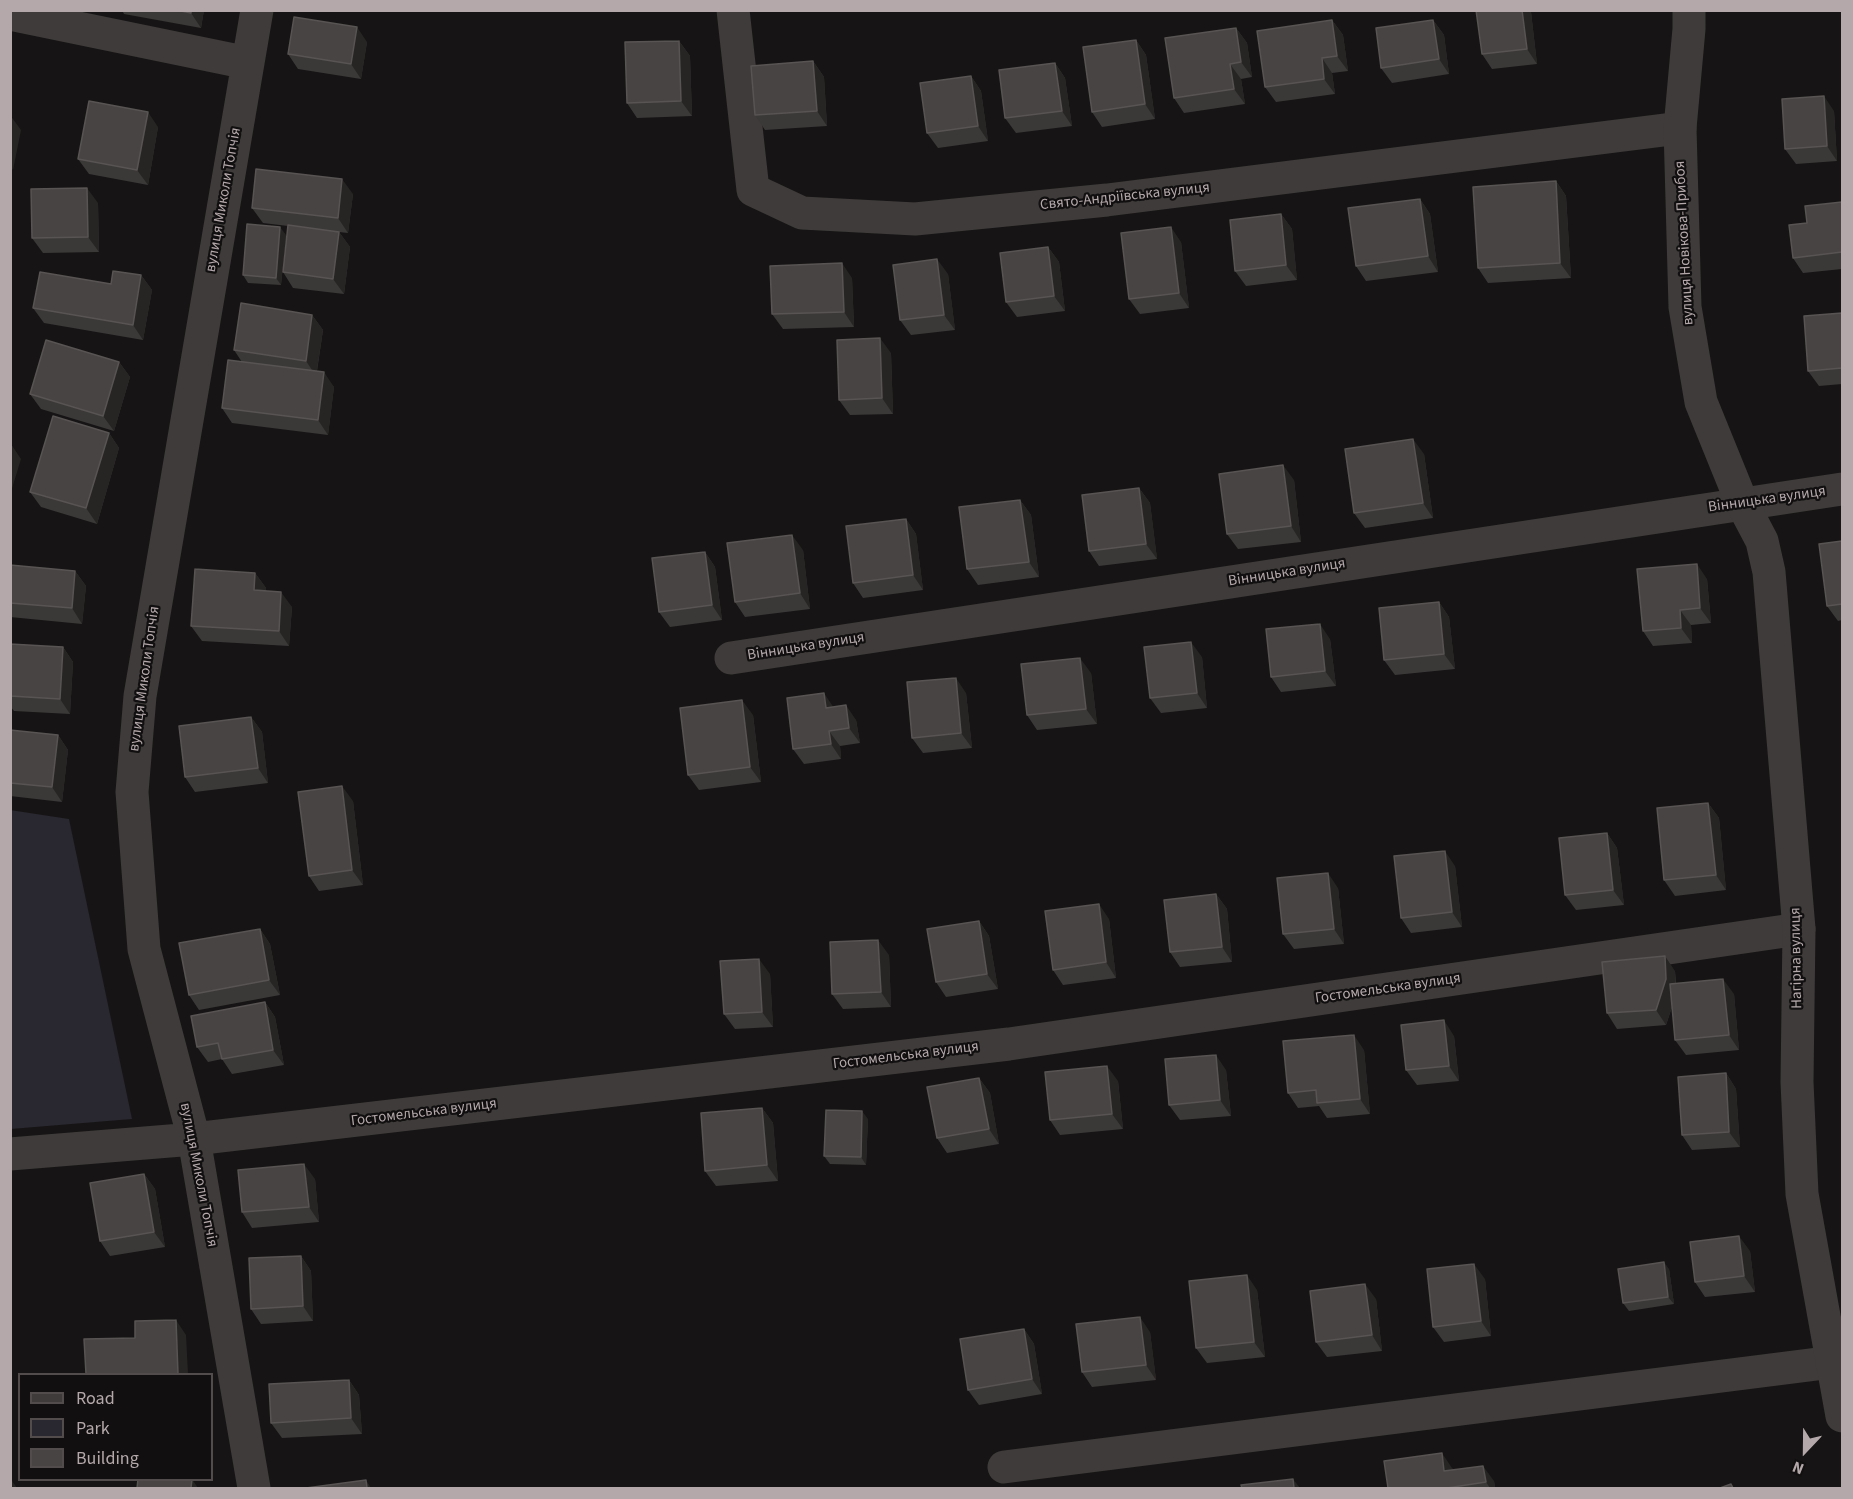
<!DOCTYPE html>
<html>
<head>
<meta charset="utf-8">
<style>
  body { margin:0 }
  #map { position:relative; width:1853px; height:1499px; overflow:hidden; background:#161414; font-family:"Source Sans 3",sans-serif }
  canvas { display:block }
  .frame { position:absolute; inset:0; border:12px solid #b4a8ab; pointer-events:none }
  .legend { position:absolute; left:18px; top:1373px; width:195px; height:108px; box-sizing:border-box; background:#110f0f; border:2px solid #524c4d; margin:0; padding:8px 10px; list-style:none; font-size:18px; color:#b4a8ab }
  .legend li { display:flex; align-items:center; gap:12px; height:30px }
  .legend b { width:30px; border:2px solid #524c4d }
  .north { position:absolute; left:1775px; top:1421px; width:60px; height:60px; -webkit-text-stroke:4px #110f0f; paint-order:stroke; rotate:202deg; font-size:16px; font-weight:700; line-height:24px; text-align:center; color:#b4a8ab }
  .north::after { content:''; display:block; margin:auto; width:21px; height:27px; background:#b4a8ab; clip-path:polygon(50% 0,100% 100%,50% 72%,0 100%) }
</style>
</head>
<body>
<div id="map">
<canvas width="1853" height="1499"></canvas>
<div class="frame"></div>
<ul class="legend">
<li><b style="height:8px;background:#3f3b3b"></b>Road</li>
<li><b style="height:16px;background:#29272f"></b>Park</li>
<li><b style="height:16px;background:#484444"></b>Building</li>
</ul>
<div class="north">N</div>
</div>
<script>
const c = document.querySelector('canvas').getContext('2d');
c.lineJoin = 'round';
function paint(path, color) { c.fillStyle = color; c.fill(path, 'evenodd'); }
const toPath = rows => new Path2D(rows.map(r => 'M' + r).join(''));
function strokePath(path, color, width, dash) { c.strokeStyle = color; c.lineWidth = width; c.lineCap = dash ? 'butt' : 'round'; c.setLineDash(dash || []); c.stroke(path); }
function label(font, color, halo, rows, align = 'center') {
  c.font = font + ' "Source Sans 3",sans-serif'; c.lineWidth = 4.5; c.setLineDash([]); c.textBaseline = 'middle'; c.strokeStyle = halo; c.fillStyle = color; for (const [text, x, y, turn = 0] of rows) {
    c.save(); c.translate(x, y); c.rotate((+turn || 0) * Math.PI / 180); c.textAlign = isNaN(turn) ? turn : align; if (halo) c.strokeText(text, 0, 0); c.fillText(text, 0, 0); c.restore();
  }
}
const green = toPath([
  [10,810,69,819,132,1119,11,1129]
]);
const minor = toPath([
  [733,10,753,190,802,213,915,219,1107,200,1680,128],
  [10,14,248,63],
  [731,658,1842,489],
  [10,1154,194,1139,1009,1044,1799,929],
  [1004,1467,1833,1362],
  [254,1488,194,1139,144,949,132,792,140,696,257,10]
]);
const tertiary = toPath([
  [1689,10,1689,29,1680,128,1685,307,1701,402,1742,503,1762,541,1769,572,1799,929,1797,1082,1802,1194,1842,1416]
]);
const wall = toPath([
  [122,10,204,10,201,28,124,14],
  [1531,12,1537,64,1492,69,1482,54],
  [1332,20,1343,35,1348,71,1332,73,1335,94,1276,102,1265,87],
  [1433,20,1444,35,1449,74,1392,83,1381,68],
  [1236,28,1247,43,1252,77,1241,79,1245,104,1184,113,1174,98],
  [1136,40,1146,55,1155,119,1102,127,1092,112],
  [679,41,690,56,692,116,637,118,627,103],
  [367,42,361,79,298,69,288,54],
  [813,61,824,77,827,126,765,130,755,115],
  [1055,63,1065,78,1072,126,1016,133,1005,118],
  [971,76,981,91,988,141,938,148,927,133],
  [1834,111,1837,161,1796,164,1785,149],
  [158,127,148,185,89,174,78,159],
  [1556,181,1566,196,1571,278,1488,283,1478,268],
  [353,194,348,233,339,232,350,247,344,294,293,288,283,272,288,226,263,223,252,208],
  [1420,199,1430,214,1438,272,1366,281,1356,266],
  [1842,202,1842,269,1803,273,1793,258,1807,223],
  [98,203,99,252,43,253,32,238],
  [1281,214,1292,229,1297,280,1246,286,1235,271],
  [286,235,281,285,248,283,243,275],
  [1181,242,1189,308,1140,314,1129,299],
  [1048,247,1059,262,1065,311,1017,317,1006,302],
  [948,274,955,330,911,335,900,320],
  [141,275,152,290,143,340,44,323,33,308],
  [852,278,854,327,783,329,772,314],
  [1842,313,1842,384,1819,386,1808,371],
  [312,315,323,330,317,371,334,387,328,435,232,423,222,408,242,362,234,350],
  [891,353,893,414,850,415,839,400],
  [119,362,130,377,114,431,41,409,30,394],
  [109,433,119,448,97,524,41,507,30,492],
  [1424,454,1433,518,1365,528,1354,513],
  [1294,480,1301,542,1238,549,1227,534],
  [1139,488,1150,503,1157,559,1099,566,1089,551],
  [1020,500,1031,515,1039,577,978,585,967,569],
  [906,519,916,534,923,590,863,598,853,583],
  [1842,541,1842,620,1838,621,1827,606],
  [803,550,810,609,745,617,735,602],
  [705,552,715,567,722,620,670,627,659,612],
  [10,565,75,571,86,586,82,624,10,617],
  [255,573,266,588,266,591,292,607,289,646,202,641,191,626],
  [1707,579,1711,623,1691,625,1692,643,1653,646,1643,631],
  [1439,602,1449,617,1455,669,1395,675,1384,660],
  [1330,639,1336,686,1281,692,1271,677],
  [10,644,63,647,73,662,70,714,14,711,10,706],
  [1202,657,1207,708,1161,713,1150,698],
  [1091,673,1097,724,1037,730,1027,715],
  [966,693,972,748,923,753,912,738],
  [834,707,856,720,860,743,840,746,841,759,804,764,793,749],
  [753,715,761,782,699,790,688,775],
  [251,717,262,732,268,783,195,792,185,777],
  [10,730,58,735,68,750,62,802,10,796],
  [353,801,363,885,319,891,309,876],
  [1708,803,1719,818,1726,890,1675,896,1664,880],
  [1607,833,1617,848,1624,905,1576,910,1565,895],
  [1455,866,1462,927,1411,933,1401,918],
  [1338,888,1344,944,1294,949,1283,934],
  [1216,894,1227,909,1232,962,1180,967,1170,952],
  [1109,919,1116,978,1063,985,1053,970],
  [979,921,989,936,998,989,946,997,936,982],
  [260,929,270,944,280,995,199,1010,189,995],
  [889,955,891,1007,843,1009,832,994],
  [1675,971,1676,983,1734,994,1739,1050,1686,1055,1675,1040,1672,1007,1666,1025,1617,1029,1607,1013],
  [770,974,773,1027,735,1029,724,1014],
  [265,1002,275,1017,284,1065,232,1074,222,1059,208,1062,197,1047],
  [1454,1036,1459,1081,1417,1085,1406,1070],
  [1364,1050,1370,1114,1327,1118,1319,1106,1298,1108,1288,1093],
  [1226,1070,1231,1116,1180,1120,1169,1105],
  [1726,1073,1736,1089,1740,1147,1692,1150,1682,1135],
  [979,1078,990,1093,999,1144,947,1153,937,1138],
  [1118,1081,1123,1129,1060,1135,1050,1120],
  [762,1108,773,1123,778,1181,716,1186,705,1171],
  [868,1119,866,1165,830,1164,824,1156],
  [144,1174,155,1189,165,1247,110,1256,100,1241],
  [315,1179,319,1222,252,1228,242,1212],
  [1750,1251,1755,1292,1705,1297,1695,1282],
  [301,1256,311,1271,313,1321,261,1324,251,1309],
  [1669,1269,1674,1304,1629,1311,1623,1303],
  [1485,1279,1491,1336,1444,1342,1433,1327],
  [1257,1290,1265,1357,1207,1363,1196,1348],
  [1376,1299,1382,1351,1327,1357,1316,1342],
  [1024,1329,1034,1344,1042,1394,979,1405,968,1390],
  [1150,1332,1156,1380,1092,1387,1082,1372],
  [349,1380,359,1395,362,1434,282,1438,271,1423],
  [1452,1468,1453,1470,1494,1481,1495,1488,1388,1488]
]);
const shadedWall = toPath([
  [191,10,204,10,201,28,191,13],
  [1522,10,1530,10,1531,12,1537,64,1527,49],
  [1332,20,1343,35,1348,71,1337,56],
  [1433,20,1444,35,1449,74,1439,59],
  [357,27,367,42,361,79,351,64],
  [1236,28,1247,43,1252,77,1241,62],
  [1136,40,1146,55,1155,119,1145,104],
  [679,41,690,56,692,116,681,101],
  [1322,58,1332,73,1335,94,1324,79],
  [813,61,824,77,827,126,817,111],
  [1055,63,1065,78,1072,126,1062,111],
  [1230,64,1241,79,1245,104,1234,89],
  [971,76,981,91,988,141,978,126],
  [1824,96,1834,111,1837,161,1827,146],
  [148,112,158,127,148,185,137,170],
  [10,115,21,130,13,170,10,166],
  [342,179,353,194,348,233,338,218],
  [1556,181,1566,196,1571,278,1560,263],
  [87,188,98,203,99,252,88,237],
  [1420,199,1430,214,1438,272,1428,256],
  [1281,214,1292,229,1297,280,1286,265],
  [280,227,286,235,281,285,276,278],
  [1171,227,1181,242,1189,308,1179,293],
  [339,232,350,247,344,294,333,279],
  [1048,247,1059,262,1065,311,1054,296],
  [937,259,948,274,955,330,944,315],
  [842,263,852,278,854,327,844,312],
  [141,275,152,290,143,340,133,325],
  [312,315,323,330,316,376,306,361],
  [880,338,891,353,893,414,882,398],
  [119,362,130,377,114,431,103,416],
  [324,372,334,387,328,435,318,420],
  [109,433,119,448,97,524,86,508],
  [1413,439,1424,454,1433,518,1423,503],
  [11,444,21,459,10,495,10,445],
  [1283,465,1294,480,1301,542,1291,526],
  [1139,488,1150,503,1157,559,1146,544],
  [1020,500,1031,515,1039,577,1029,562],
  [906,519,916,534,923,590,913,575],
  [792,535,803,550,810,609,800,593],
  [705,552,715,567,722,620,712,605],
  [1697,564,1707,579,1711,623,1700,608],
  [75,571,86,586,82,624,72,608],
  [255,573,266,588,265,605,254,590],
  [281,592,292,607,289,646,279,631],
  [1439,602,1449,617,1455,669,1444,654],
  [1680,610,1691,625,1692,643,1681,628],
  [1320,624,1330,639,1336,686,1325,671],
  [1191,642,1202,657,1207,708,1197,693],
  [63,647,73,662,70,714,60,699],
  [1080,658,1091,673,1097,724,1086,709],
  [956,678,966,693,972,748,961,733],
  [824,693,834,708,826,708],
  [742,700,753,715,761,782,750,767],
  [846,705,856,720,860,743,849,728],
  [251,717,262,732,268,783,258,768],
  [829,731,840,746,841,759,831,744],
  [58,735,68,750,62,802,52,787],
  [342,786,353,801,363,885,352,870],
  [1708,803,1719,818,1726,890,1716,875],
  [1607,833,1617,848,1624,905,1613,890],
  [1445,851,1455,866,1462,927,1452,912],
  [1328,873,1338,888,1344,944,1334,929],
  [1216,894,1227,909,1232,962,1222,947],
  [1099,904,1109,919,1116,978,1106,962],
  [979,921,989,936,998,989,987,974],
  [260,929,270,944,280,995,269,980],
  [878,940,889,955,891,1007,881,992],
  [1665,956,1675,971,1676,994,1666,1025,1656,1010],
  [759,959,770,974,773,1027,762,1012],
  [1723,979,1734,994,1739,1050,1729,1035],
  [265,1002,275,1017,284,1065,273,1050],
  [1444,1020,1454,1036,1459,1081,1449,1066],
  [1354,1035,1364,1050,1370,1114,1360,1099],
  [1216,1055,1226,1070,1231,1116,1220,1100],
  [1107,1066,1118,1081,1123,1129,1112,1114],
  [1726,1073,1736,1089,1740,1147,1729,1132],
  [979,1078,990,1093,999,1144,989,1129],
  [762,1108,773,1123,778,1181,767,1165],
  [862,1111,868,1119,866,1165,861,1157],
  [304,1164,315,1179,319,1222,309,1207],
  [144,1174,155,1189,165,1247,154,1232],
  [1739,1236,1750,1251,1755,1292,1744,1276],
  [301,1256,311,1271,313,1321,303,1306],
  [1664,1262,1669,1269,1674,1304,1668,1297],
  [1474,1264,1485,1279,1491,1336,1481,1321],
  [1247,1275,1257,1290,1265,1357,1254,1342],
  [1365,1284,1376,1299,1382,1351,1372,1335],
  [1140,1317,1150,1332,1156,1380,1146,1365],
  [176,1320,186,1335,188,1374,178,1374],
  [1024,1329,1034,1344,1042,1394,1032,1379],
  [349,1380,359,1395,362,1434,351,1418],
  [1442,1453,1452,1468,1455,1486,1444,1471],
  [1483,1466,1494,1481,1495,1488,1490,1488,1486,1482],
  [10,1478,17,1488,10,1488],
  [192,1479,198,1488,191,1488],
  [1293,1479,1300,1488,1294,1488],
  [366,1480,371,1488,367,1488]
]);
const building = toPath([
  [176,10,191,10,191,13,176,10],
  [1476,10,1522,10,1527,49,1482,54,1476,10],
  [294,17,357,27,351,64,288,54,294,17],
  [1332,20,1337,56,1322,58,1324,79,1265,87,1257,31,1332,20],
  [1433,20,1439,59,1381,68,1376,28,1433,20],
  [1236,28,1241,62,1230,64,1234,89,1174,98,1165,38,1236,28],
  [1136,40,1145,104,1092,112,1083,47,1136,40],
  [679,41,681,101,627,103,625,42,679,41],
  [813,61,817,111,755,115,751,66,813,61],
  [1055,63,1062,111,1005,118,999,70,1055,63],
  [971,76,978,126,927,133,920,83,971,76],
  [1824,96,1827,146,1785,149,1782,99,1824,96],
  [89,101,148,112,137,170,78,159,89,101],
  [256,169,342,179,338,218,252,208,256,169],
  [1556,181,1560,263,1478,268,1473,187,1556,181],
  [87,188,88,237,32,238,31,189,87,188],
  [1420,199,1428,256,1356,266,1348,208,1420,199],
  [1842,202,1842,252,1793,258,1789,225,1807,223,1805,206,1842,202],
  [1281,214,1286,265,1235,271,1230,220,1281,214],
  [247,224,280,227,276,278,243,275,247,224],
  [288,225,339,232,333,279,283,272,288,225],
  [1171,227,1179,293,1129,299,1121,233,1171,227],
  [1048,247,1054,296,1006,302,1000,253,1048,247],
  [937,259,944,315,900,320,893,265,937,259],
  [842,263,844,312,772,314,770,266,842,263],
  [113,271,141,275,133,325,33,308,40,272,111,284,113,271],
  [241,303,312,315,306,361,234,350,241,303],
  [1842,313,1842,368,1808,371,1804,316,1842,313],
  [880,338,882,398,839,400,837,340,880,338],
  [46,340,119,362,103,416,30,394,46,340],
  [228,360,324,372,318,420,222,408,228,360],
  [53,416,109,433,86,508,30,492,53,416],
  [1413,439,1423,503,1354,513,1345,449,1413,439],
  [1283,465,1291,526,1227,534,1219,474,1283,465],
  [1139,488,1146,544,1089,551,1082,495,1139,488],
  [1020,500,1029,562,967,569,959,507,1020,500],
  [906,519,913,575,853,583,846,526,906,519],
  [792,535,800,593,735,602,727,543,792,535],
  [1842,541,1842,604,1827,606,1819,544,1842,541],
  [705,552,712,605,659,612,652,558,705,552],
  [1697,564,1700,608,1680,610,1681,628,1643,631,1637,569,1697,564],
  [10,565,75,571,72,608,10,603,10,565],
  [195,569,255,573,254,590,281,592,279,631,191,626,195,569],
  [1439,602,1444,654,1384,660,1379,608,1439,602],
  [1320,624,1325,671,1271,677,1266,629,1320,624],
  [1191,642,1197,693,1150,698,1144,647,1191,642],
  [10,644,63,647,60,699,10,696,10,644],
  [1080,658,1086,709,1027,715,1021,664,1080,658],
  [956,678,961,733,912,738,907,682,956,678],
  [824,693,826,708,846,705,849,728,829,731,831,744,793,749,787,698,824,693],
  [742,700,750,767,688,775,680,708,742,700],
  [251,717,258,768,185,777,179,726,251,717],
  [10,730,58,735,52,787,10,783,10,730],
  [342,786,352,870,309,876,298,792,342,786],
  [1708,803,1716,875,1664,880,1657,808,1708,803],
  [1607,833,1613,890,1565,895,1559,838,1607,833],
  [1445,851,1452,912,1401,918,1394,856,1445,851],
  [1328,873,1334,929,1283,934,1277,878,1328,873],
  [1216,894,1222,947,1170,952,1164,900,1216,894],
  [1099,904,1106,962,1053,970,1045,911,1099,904],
  [979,921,987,974,936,982,927,929,979,921],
  [260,929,269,980,189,995,179,943,260,929],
  [878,940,881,992,832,994,830,942,878,940],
  [1665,956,1666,979,1656,1010,1607,1013,1602,962,1665,956],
  [759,959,762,1012,724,1014,720,961,759,959],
  [1723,979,1729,1035,1675,1040,1670,984,1723,979],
  [265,1002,273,1050,222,1059,218,1043,197,1047,191,1016,265,1002],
  [1444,1020,1449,1066,1406,1070,1401,1025,1444,1020],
  [1354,1035,1360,1099,1317,1103,1316,1090,1288,1093,1283,1041,1354,1035],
  [1216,1055,1220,1100,1169,1105,1165,1059,1216,1055],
  [1107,1066,1112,1114,1050,1120,1045,1072,1107,1066],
  [1726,1073,1729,1132,1682,1135,1678,1077,1726,1073],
  [979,1078,989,1129,937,1138,927,1087,979,1078],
  [762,1108,767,1165,705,1171,701,1113,762,1108],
  [826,1110,862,1111,861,1157,824,1156,826,1110],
  [304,1164,309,1207,242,1212,238,1170,304,1164],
  [144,1174,154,1232,100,1241,90,1183,144,1174],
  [1739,1236,1744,1276,1695,1282,1690,1242,1739,1236],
  [301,1256,303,1306,251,1309,249,1258,301,1256],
  [1664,1262,1668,1297,1623,1303,1618,1269,1664,1262],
  [1474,1264,1481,1321,1433,1327,1427,1269,1474,1264],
  [1247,1275,1254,1342,1196,1348,1189,1281,1247,1275],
  [1365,1284,1372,1335,1316,1342,1310,1291,1365,1284],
  [1140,1317,1146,1365,1082,1372,1076,1324,1140,1317],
  [176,1320,178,1374,86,1374,84,1339,135,1338,135,1321,176,1320],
  [1024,1329,1032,1379,968,1390,960,1339,1024,1329],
  [349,1380,351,1418,271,1423,269,1384,349,1380],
  [1442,1453,1444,1471,1483,1466,1486,1482,1447,1488,1388,1488,1384,1461,1442,1453],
  [138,1479,192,1479,191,1488,137,1488,138,1479],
  [1293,1479,1294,1488,1242,1488,1241,1485,1293,1479],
  [366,1480,367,1488,306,1488,366,1480],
  [1731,1484,1733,1488,1720,1488,1731,1484]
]);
const streetNames = [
  ["Свято-Андріївська вулиця",1125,197,-6],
  ["вулиця Миколи Топчія",224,200,-80],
  ["вулиця Новікова-Прибоя",1685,243,-93],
  ["Вінницька вулиця",1767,500,-8],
  ["Вінницька вулиця",1287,573,-9],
  ["Вінницька вулиця",806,647,-9],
  ["вулиця Миколи Топчія",145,679,-82],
  ["Нагірна вулиця",1797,958,-91],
  ["Гостомельська вулиця",1388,989,-8],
  ["Гостомельська вулиця",906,1056,-7],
  ["Гостомельська вулиця",424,1113,-7],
  ["вулиця Миколи Топчія",198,1175,79]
];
paint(green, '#29272f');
strokePath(minor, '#3f3b3b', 33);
strokePath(tertiary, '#3f3b3b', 33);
paint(wall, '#3b3838');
paint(shadedWall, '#272524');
paint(building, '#484444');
strokePath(building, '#595454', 1.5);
label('15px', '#b4a8ab', '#110f0f', streetNames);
</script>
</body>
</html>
